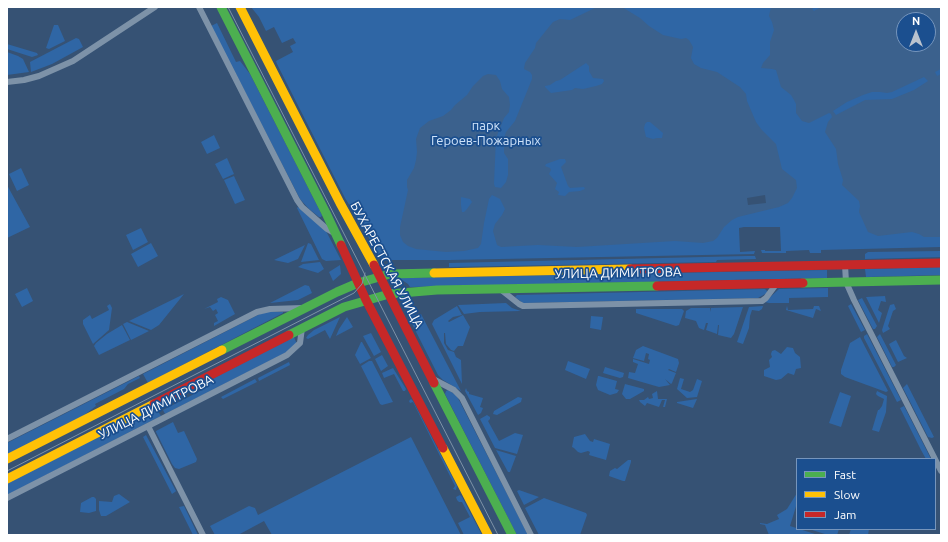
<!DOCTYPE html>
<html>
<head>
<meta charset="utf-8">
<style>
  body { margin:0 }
  #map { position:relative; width:948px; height:542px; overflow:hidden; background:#365274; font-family:Ubuntu,sans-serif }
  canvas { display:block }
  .frame { position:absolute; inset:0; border:8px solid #fff; pointer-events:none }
  .legend { position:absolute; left:796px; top:458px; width:140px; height:72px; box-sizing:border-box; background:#1b4f8f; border:1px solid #7695bc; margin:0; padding:5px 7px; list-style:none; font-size:12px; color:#fff }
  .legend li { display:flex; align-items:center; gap:8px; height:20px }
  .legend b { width:20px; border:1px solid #7695bc }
  .north { position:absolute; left:896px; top:12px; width:40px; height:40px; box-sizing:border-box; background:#1b4f8f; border:1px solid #7695bc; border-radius:50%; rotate:0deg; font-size:11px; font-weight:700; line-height:16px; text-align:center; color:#fff }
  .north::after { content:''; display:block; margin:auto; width:14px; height:18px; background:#b9c2ce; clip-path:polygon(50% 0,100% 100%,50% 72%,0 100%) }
</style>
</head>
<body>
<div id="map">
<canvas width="948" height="542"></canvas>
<div class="frame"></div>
<ul class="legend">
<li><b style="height:5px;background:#4caf50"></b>Fast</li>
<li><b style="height:5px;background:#ffc107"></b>Slow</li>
<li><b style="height:5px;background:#c62828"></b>Jam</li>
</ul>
<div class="north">N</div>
</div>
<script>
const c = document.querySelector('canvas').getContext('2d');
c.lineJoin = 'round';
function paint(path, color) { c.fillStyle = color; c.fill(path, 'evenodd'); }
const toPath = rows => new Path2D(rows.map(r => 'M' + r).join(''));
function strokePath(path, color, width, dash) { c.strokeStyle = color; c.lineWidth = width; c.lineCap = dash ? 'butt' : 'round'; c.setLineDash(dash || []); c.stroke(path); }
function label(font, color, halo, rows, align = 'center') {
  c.font = font + ' Ubuntu,sans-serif'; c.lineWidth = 3.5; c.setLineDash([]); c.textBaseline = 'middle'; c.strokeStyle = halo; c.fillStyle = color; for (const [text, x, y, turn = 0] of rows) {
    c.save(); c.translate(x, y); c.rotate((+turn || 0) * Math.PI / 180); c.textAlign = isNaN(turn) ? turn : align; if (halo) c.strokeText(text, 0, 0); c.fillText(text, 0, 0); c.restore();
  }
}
const green = toPath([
  [251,7,941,7,941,247,821,250,821,253,810,253,809,250,786,251,786,253,762,253,761,250,765,250,765,251,781,251,780,227,744,227,739,228,740,252,755,251,754,254,449,260,384,260,376,253,368,236,345,198,277,64,276,61,293,52,290,46,296,43,293,38,282,43,274,27,266,31,259,17],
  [904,20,928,20,928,44,904,44],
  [217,23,236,62,240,61,250,74,322,215,321,217,319,217,309,209,300,199,211,26],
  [54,25,58,25,65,41,49,49,46,48],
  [76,38,79,39,83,47,52,64,31,72,30,62],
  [7,44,37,53,38,55,32,57,7,49],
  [7,52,18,56,23,59,29,72,7,75],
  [214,135,220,148,207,154,201,142],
  [227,158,234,174,223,179,215,164],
  [21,168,29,185,17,191,9,174],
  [234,176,245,200,235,204,224,180],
  [7,185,30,227,7,238],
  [298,207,326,231,341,260,326,261,322,259,297,208],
  [141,228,148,242,133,250,126,235],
  [151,243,158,256,138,267,131,254],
  [308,243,311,244,319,260,301,262],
  [305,245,298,259,288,263,274,260],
  [941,251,941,257,865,259,865,254,868,252],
  [747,256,755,256,756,259,717,260,716,262,449,267,449,263],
  [320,262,324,269,318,273,298,267,303,264],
  [340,265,341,274,333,281,329,272],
  [941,267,941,275,866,277,865,269],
  [827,270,827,278,410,287,408,284,399,278],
  [305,285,309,286,312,293,298,300,270,303],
  [27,288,33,301,22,307,15,294],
  [828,288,828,297,789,298,789,303,769,303,765,302,779,289],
  [765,289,767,291,767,293,758,298,523,303,515,297,517,295],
  [184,294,159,325,151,330,129,321],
  [885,296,886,302,881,301,878,310,882,313,879,323,866,297],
  [221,297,228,300,235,314,214,326,214,323,218,321,215,315,218,313,216,309,213,311,210,307,204,309,218,302,217,299],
  [862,298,877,326,875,329,873,329,858,300],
  [506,303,512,308,521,311,480,312,464,314,458,305],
  [110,304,112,308,109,330,93,344,83,324,83,320,90,315,92,319,109,310,107,306],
  [851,304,865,330,861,332,848,306],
  [894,304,896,309,893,311,888,326,890,329,883,333,882,330,890,305],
  [457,306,462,315,453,317,448,321,449,322,463,315,470,327,463,346,458,346,454,351,451,350,446,344,445,333,444,333,444,343,448,350,454,352,456,357,461,360,462,384,432,324,434,320],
  [763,306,762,309,759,311,752,310,750,316,749,328,743,344,737,342,749,307],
  [787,306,788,310,813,309,814,306,819,306,821,311,816,309,813,318,786,310],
  [743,307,734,334,731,338,718,335,719,325,718,325,717,334,706,330,708,323,706,323,704,330,699,328,696,321,685,318,686,311,691,308,710,308,710,312,711,308],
  [636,309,682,309,684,311,679,325,676,326,636,313],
  [267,312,283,312,283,313,148,383,143,374,260,314],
  [421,314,461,391,443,380,438,375,408,316],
  [591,316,603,317,601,330,590,328],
  [340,317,330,339,325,330,308,339,306,338,308,335,314,330],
  [347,317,353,327,336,336,339,329],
  [127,322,149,331,131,340,123,324],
  [122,325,130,340,99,355,94,346,96,343,107,334],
  [371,333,381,352,374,356,363,336],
  [867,334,901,400,897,402,864,338,864,336],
  [880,334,896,365,894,367,892,367,877,337],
  [294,337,296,342,296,344,285,353,165,414,163,410,202,390,201,388,214,378],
  [860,337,888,391,886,392,845,377,841,374,841,370,850,343],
  [896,340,904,356,907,358,898,362,889,344],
  [361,342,362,342,371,358,360,364,355,355],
  [643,346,678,359,679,363,676,372,669,369,668,370,676,373,672,383,671,384,665,379,670,385,659,387,628,378,629,372,635,373,638,364,633,362,633,359,649,364,650,360,648,359,649,354,646,353,644,361,633,358,636,350],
  [787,347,793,348,795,353,800,357,801,368,796,369,794,375,788,373,781,379,776,380,764,376,764,370,770,367,769,360,772,357,771,354,772,351,775,350,781,354],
  [382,355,388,366,381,371,375,359],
  [369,361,372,361,393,402,382,405,380,404,361,366],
  [568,361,590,369,586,379,565,370],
  [289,362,290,365,259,381,258,378],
  [605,367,624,373,623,377,620,378,603,373],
  [393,368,406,389,405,391,403,391,394,374,384,378,382,373],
  [139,376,140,378,128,384,124,389,95,404,96,406,83,416,7,455,7,443],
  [598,376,599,376,617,381,615,389,619,390,617,393,610,395,598,390,596,385],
  [680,378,684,379,681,389,690,392,693,390,697,379,702,381,697,397,687,398,677,389],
  [255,379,257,382,223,399,221,397],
  [625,384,644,389,644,391,630,399,626,399,622,394],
  [907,384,934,437,932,438,928,437,903,388],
  [466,388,467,391,469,392,469,394,483,398,480,407,483,408,481,413,478,415,465,391],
  [448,390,456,395,459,400,528,535,517,535,445,394,446,391],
  [657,391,658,399,667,399,665,407,663,407,665,400,662,400,659,407,647,403,645,406,640,402,639,400,644,400,648,397,649,399,653,398,652,394],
  [877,391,887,396,886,412,879,432,872,430,878,410,879,410,882,406,884,399,878,396,876,394],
  [840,392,851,396,841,427,829,423],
  [518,397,522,398,521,402,497,415,493,414,494,411],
  [411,399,413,401,457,486,456,490,453,489,455,486,413,402,410,403,409,401],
  [697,399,693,408,677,403,677,402],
  [904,406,931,459,926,459,921,450,900,408],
  [156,408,161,416,7,495,7,483],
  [487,415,490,417,490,419,488,421,499,441,515,433,523,435,517,454,495,448,480,419],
  [173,422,178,433,184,431,197,459,196,462,179,469,175,468,172,464,156,432,156,431],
  [585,434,590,441,593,442,594,439,610,444,606,460,589,455,590,452,588,451,581,453,578,452,574,448,572,447,574,437],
  [146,435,176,491,175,492,172,494,143,437],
  [411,437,461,535,272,535,264,521,238,535,215,535,210,526,249,506,255,508,258,515],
  [496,450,516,456,510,472,508,472],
  [628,460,631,460,631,462,625,481,623,481,609,476,610,471,615,468,617,469],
  [519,490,539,497,524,505,517,491],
  [797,493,797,503,790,526,818,535,789,535,785,534,784,535,769,535,765,525,760,524,760,523,767,524,779,519,777,515,787,509],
  [119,494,130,502,106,516,101,516,99,510,99,501,112,502,114,496],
  [460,495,462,497,482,535,464,535,458,523,470,517,462,502,459,502,457,500,456,497],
  [92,497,94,497,96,499,96,511,89,513,80,512,81,503],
  [544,498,586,513,587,515,580,535,539,535,525,508],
  [184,506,198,535,193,535,179,507],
  [809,529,839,529,837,535,828,535],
  [851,529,869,529,868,535,849,535]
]);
const water = toPath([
  [597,7,622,7,640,18,649,26,663,35,681,39,686,38,689,40,693,47,691,58,694,64,701,68,717,72,740,87,746,94,747,101,756,122,761,129,776,144,782,169,796,180,797,188,792,198,788,203,779,207,738,217,732,220,724,227,717,238,713,241,703,243,675,241,577,247,538,245,501,247,497,245,493,231,495,224,502,215,505,209,500,199,492,195,489,199,484,223,481,244,478,248,464,251,446,252,416,249,408,246,403,242,400,235,400,227,408,190,407,187,407,180,414,168,416,160,417,152,416,139,420,128,429,121,443,116,451,110,455,105,467,95,473,86,483,76,488,74,496,75,500,81,502,89,509,97,510,105,509,112,504,118,496,138,494,184,495,187,501,188,506,182,508,175,508,159,504,153,504,138,506,132,515,121,532,79,532,75,530,72,524,69,525,63,535,48,536,43,553,22,560,19,570,20],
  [586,63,589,66,589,71,593,78,603,79,604,81,602,84,596,86,583,89,575,88,572,90,551,93,545,87,545,86,550,85,556,81,560,80],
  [647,122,650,122,663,133,662,138,657,138,653,139,646,137,644,128,645,124],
  [560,159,565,159,566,162,561,167,568,186,570,188,584,187,585,189,580,191,569,192,565,196,558,195,559,192,555,189,557,183,549,174,551,170,550,168,545,166,546,164],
  [461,197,470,199,472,202,467,209,464,212,462,212,461,205],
  [771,7,815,7,812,9,814,11,821,7,941,7,941,69,935,72,937,76,941,74,941,237,924,237,919,234,912,232,878,236,868,232,859,212,860,206,859,201,842,185,843,180,838,164,836,149,825,132,828,122,832,117,831,114,829,113,809,123,802,121,796,113,796,104,794,100,791,95,781,87,776,70,772,69,761,68,763,63,770,55,770,42,774,30,772,22,769,16],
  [904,20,928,20,928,44,904,44],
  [924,77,928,81,914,90,892,99,865,100,836,115,833,111,847,102,863,95,872,92,880,92,887,93,892,92]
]);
const pier = toPath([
  [765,195,766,203,748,205,747,198]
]);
const street = toPath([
  [199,7,297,200,302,207,327,229,334,233],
  [7,82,24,80,39,76,73,61,155,7],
  [845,265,846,282,854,300,935,459],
  [500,289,519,304,523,306,762,301,766,298,777,283],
  [431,378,454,390,462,398,531,535],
  [148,426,203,535],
  [7,439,257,312,270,309,303,308],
  [935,459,941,471],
  [7,498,287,355,300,343,302,328]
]);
const fast = toPath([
  [221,7,326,213,341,245],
  [803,283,941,280],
  [289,335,344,307,389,294,437,290,657,286],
  [222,350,337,292,358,283,390,274,434,273],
  [434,383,512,535]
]);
const slow = toPath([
  [240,7,340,203,374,265],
  [434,273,630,269],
  [443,448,488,535],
  [7,459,222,350],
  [7,479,154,404]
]);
const jam = toPath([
  [341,245,366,300,443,448],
  [374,265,434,383],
  [630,269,941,263],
  [657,286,803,283],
  [154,404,289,335]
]);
const tram = toPath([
  [228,7,498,535],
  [7,471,354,293,362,284,365,273]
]);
const parkNames = [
  ["парк",486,126],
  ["Героев-Пожарных",486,141]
];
const streetNames = [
  ["БУХАРЕСТСКАЯ УЛИЦА",387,265,62],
  ["УЛИЦА ДИМИТРОВА",618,273,-1],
  ["УЛИЦА ДИМИТРОВА",156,407,-27]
];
paint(green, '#2f66a5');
paint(water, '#3b618d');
paint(pier, '#365274');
strokePath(street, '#7d92a8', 6);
strokePath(fast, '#4caf50', 9);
strokePath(slow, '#ffc107', 9);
strokePath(jam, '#c62828', 9);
strokePath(tram, '#7e92a7', 1);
label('13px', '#cfe3fa', '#1b4f8f', parkNames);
label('13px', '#fff', '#1b4f8f', streetNames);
</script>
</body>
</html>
